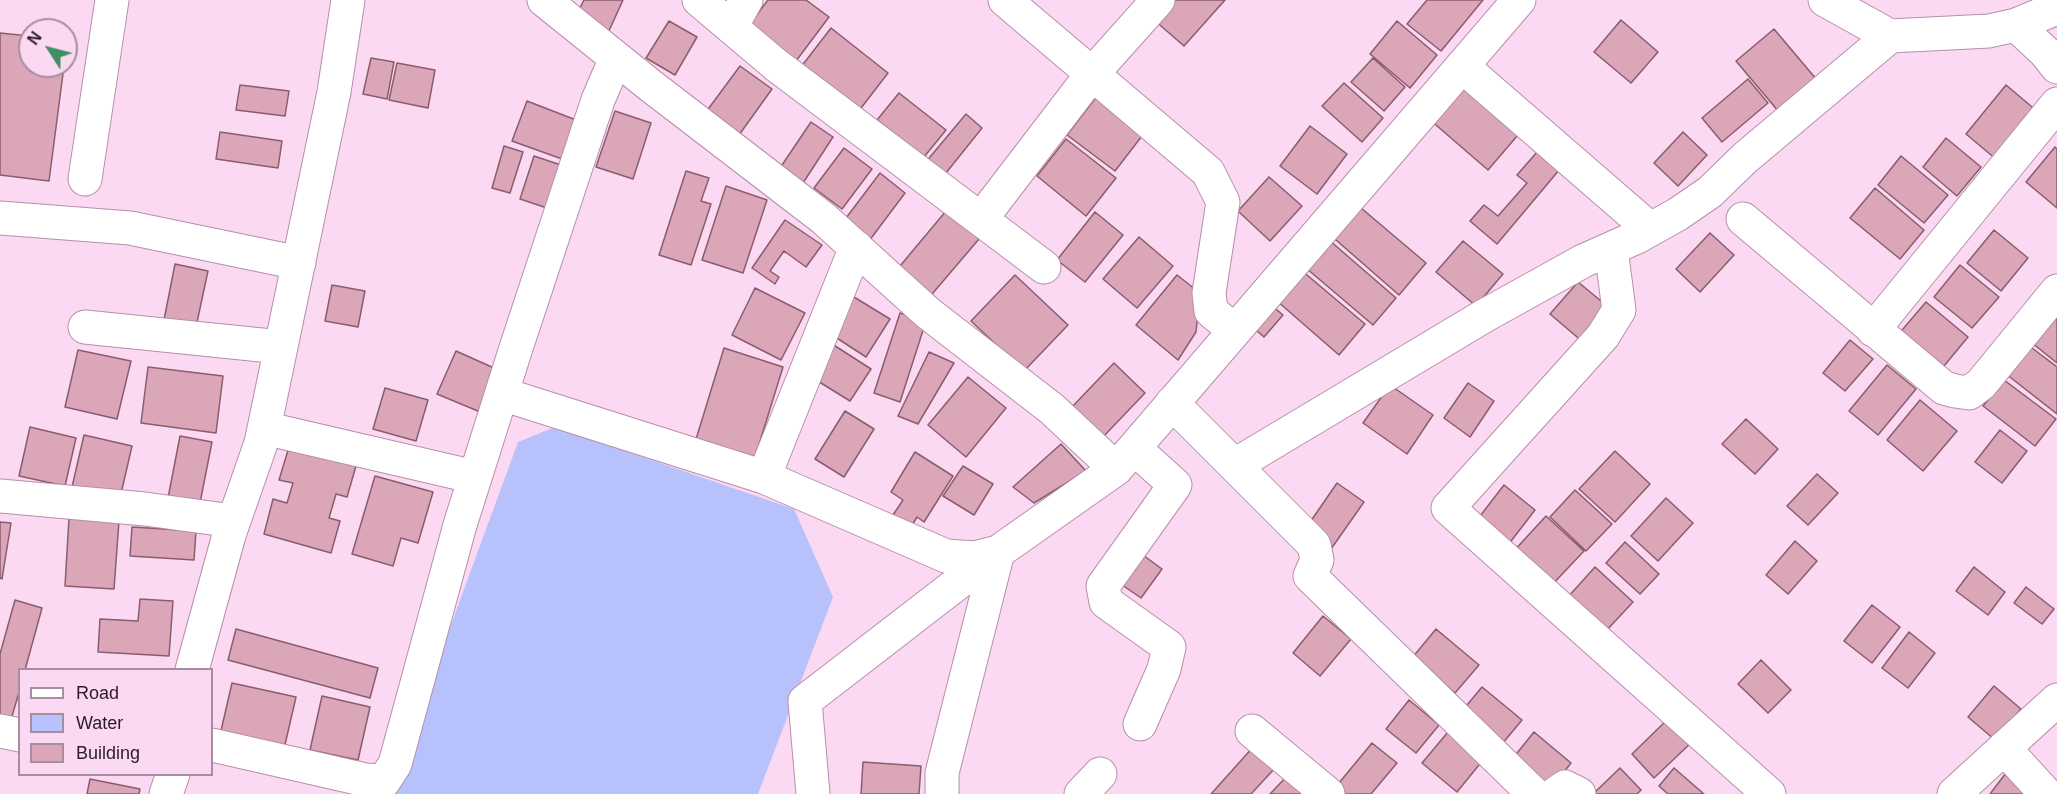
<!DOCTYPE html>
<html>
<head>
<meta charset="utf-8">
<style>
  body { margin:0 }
  #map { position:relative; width:2057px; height:794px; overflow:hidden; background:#fcd9f2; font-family:Arial,sans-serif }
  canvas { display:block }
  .legend { position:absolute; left:18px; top:668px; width:195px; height:108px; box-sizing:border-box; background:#fcd9f2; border:2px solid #a88da1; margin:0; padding:8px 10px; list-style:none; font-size:18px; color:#2b1b27 }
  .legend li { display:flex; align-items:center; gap:12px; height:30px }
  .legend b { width:30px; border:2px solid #a88da1 }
  .north { position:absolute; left:18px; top:18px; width:60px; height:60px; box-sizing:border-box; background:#fcd9f2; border:2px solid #a88da1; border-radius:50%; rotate:306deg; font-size:16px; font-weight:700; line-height:24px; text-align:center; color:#2b1b27 }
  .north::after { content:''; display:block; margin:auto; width:21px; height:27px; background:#3e9062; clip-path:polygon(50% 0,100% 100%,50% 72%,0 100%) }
</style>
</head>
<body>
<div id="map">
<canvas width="2057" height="794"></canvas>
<ul class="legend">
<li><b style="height:8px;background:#fff"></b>Road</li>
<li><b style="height:16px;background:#b7c2fc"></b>Water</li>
<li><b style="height:16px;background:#daa6b8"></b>Building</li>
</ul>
<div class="north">N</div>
</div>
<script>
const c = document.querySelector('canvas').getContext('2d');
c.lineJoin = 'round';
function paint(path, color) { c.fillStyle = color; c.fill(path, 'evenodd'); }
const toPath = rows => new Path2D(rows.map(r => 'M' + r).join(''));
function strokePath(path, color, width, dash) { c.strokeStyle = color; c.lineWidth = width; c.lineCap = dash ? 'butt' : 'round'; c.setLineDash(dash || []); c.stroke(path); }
const water = toPath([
  [555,427,794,509,833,597,758,794,389,794,518,442]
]);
const building = toPath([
  [584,0,623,0,608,33,575,18,584,0],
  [768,0,806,0,829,17,796,61,749,25,768,0],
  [1170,0,1225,0,1184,46,1153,19,1170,0],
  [1427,0,1483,0,1441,51,1407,24,1427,0],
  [1621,20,1658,52,1631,83,1594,52,1621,20],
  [669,21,697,37,675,75,646,58,669,21],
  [1397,21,1437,55,1410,88,1370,54,1397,21],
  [831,28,888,73,858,112,801,67,831,28],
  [1774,29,1817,80,1779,112,1736,61,1774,29],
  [0,33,30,36,30,66,64,66,49,181,0,175,0,33],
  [371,58,394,62,387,99,363,94,371,58],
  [1373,58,1405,87,1384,111,1351,82,1373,58],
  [397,63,435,70,428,108,389,100,397,63],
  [740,66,772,89,739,135,706,112,740,66],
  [1464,78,1523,129,1488,170,1429,119,1464,78],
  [1748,79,1768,103,1722,142,1702,118,1748,79],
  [1344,83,1383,118,1362,142,1322,106,1344,83],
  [240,85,289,91,285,116,236,110,240,85],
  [2006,85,2038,112,1997,160,1966,134,2006,85],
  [899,93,946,130,924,157,877,120,899,93],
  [1097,96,1145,132,1115,171,1067,135,1097,96],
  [527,101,576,120,562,159,512,141,527,101],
  [615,111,651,123,633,179,596,167,615,111],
  [966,114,982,128,942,178,925,163,966,114],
  [811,122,833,137,803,183,780,168,811,122],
  [1310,126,1347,154,1317,194,1280,166,1310,126],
  [220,132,282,141,278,168,216,159,220,132],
  [1683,132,1707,155,1678,186,1654,163,1683,132],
  [1946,138,1981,167,1957,196,1923,167,1946,138],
  [1066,139,1116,178,1086,216,1037,176,1066,139],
  [504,146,523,152,510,193,492,188,504,146],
  [2055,147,2057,149,2057,208,2026,182,2055,147],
  [844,148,872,169,842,209,814,188,844,148],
  [1538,151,1560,169,1497,244,1470,221,1484,205,1498,216,1527,183,1517,175,1538,151],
  [534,156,561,165,547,208,520,199,534,156],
  [1901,156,1948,195,1924,223,1878,185,1901,156],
  [686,171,709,178,701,201,711,204,691,265,659,255,686,171],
  [880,173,905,193,866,245,840,226,880,173],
  [1269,177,1302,206,1270,241,1238,211,1269,177],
  [726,186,767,200,743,273,702,260,726,186],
  [1875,188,1924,230,1900,259,1850,218,1875,188],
  [1354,202,1426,263,1399,295,1328,233,1354,202],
  [946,211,979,239,927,300,895,272,946,211],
  [1095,212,1123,235,1085,282,1057,260,1095,212],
  [785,220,822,245,806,267,784,251,770,271,779,277,775,284,752,268,785,220],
  [1994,230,2028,258,2001,291,1967,263,1994,230],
  [1710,233,1734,255,1700,292,1676,269,1710,233],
  [1139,237,1173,266,1137,308,1103,279,1139,237],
  [1329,240,1396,298,1373,325,1306,268,1329,240],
  [1463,241,1503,274,1476,306,1436,272,1463,241],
  [175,264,208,271,196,327,164,320,175,264],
  [1294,264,1365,324,1339,355,1269,294,1294,264],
  [1960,265,1999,297,1972,328,1934,297,1960,265],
  [1015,275,1068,325,1024,371,971,321,1015,275],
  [1177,275,1200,293,1196,332,1178,360,1136,325,1177,275],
  [1578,282,1612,310,1584,343,1550,314,1578,282],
  [332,285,365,291,358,327,325,321,332,285],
  [755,288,805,313,781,360,732,335,755,288],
  [849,294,890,319,866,357,826,331,849,294],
  [1926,302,1968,337,1939,372,1897,336,1926,302],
  [1270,304,1283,315,1264,337,1251,326,1270,304],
  [900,313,926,321,900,402,874,393,900,313],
  [2053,317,2057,320,2057,363,2032,343,2053,317],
  [1850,340,1873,359,1845,391,1823,373,1850,340],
  [829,342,871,369,850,401,808,375,829,342],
  [2028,345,2057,367,2057,414,2006,374,2028,345],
  [724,348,783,367,752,467,693,449,724,348],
  [78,350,131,361,117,419,65,407,78,350],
  [456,351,503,372,485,414,437,394,456,351],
  [929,352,954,363,918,424,898,416,929,352],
  [1114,363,1145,393,1102,438,1071,408,1114,363],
  [1887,365,1916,389,1878,435,1849,411,1887,365],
  [148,367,223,376,216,433,141,423,148,367],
  [968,377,1006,408,966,457,928,425,968,377],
  [2004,380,2056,419,2035,446,1983,406,2004,380],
  [1468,383,1494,401,1470,437,1444,418,1468,383],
  [1390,385,1433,415,1407,454,1363,423,1390,385],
  [385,388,428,400,416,441,373,429,385,388],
  [1920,400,1957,431,1923,471,1887,440,1920,400],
  [845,411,874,429,844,477,815,459,845,411],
  [1746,419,1778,449,1755,474,1722,444,1746,419],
  [30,427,76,438,65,486,19,476,30,427],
  [2000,430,2027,451,2002,483,1975,462,2000,430],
  [84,435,132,446,120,498,72,487,84,435],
  [180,436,212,442,200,503,168,498,180,436],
  [1061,444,1086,471,1034,503,1013,487,1061,444],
  [289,447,356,466,347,497,336,494,329,518,340,521,331,553,264,534,273,499,287,503,293,483,279,480,289,447],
  [1615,451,1650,484,1615,522,1579,489,1615,451],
  [915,452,953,476,924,522,917,517,911,527,893,515,903,500,891,492,915,452],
  [963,466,993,484,974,515,943,496,963,466],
  [1817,474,1838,493,1808,525,1787,506,1817,474],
  [375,476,433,492,418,543,401,538,393,566,352,554,375,476],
  [1337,483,1364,502,1331,549,1304,531,1337,483],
  [1504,485,1535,510,1508,545,1477,520,1504,485],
  [1575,490,1612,524,1586,551,1550,517,1575,490],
  [1666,498,1693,523,1658,561,1631,536,1666,498],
  [1546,516,1584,551,1550,587,1512,553,1546,516],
  [69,518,119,521,114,589,65,586,69,518],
  [0,522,11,523,2,579,0,578,0,522],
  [132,527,196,531,194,560,130,556,132,527],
  [1795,541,1817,561,1788,594,1766,575,1795,541],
  [1625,542,1659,574,1640,594,1606,563,1625,542],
  [1136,550,1162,569,1141,598,1115,580,1136,550],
  [1595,567,1633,602,1605,632,1568,597,1595,567],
  [1974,567,2005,592,1988,615,1956,591,1974,567],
  [2026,587,2054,609,2042,624,2014,603,2026,587],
  [140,599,173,601,169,656,98,652,100,619,138,621,140,599],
  [15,600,42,608,25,670,20,670,20,689,10,723,0,720,0,654,15,600],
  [1872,605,1900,627,1872,663,1844,641,1872,605],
  [1323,616,1351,639,1320,676,1293,653,1323,616],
  [236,629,378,668,370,698,228,660,236,629],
  [1436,629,1479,665,1455,693,1412,658,1436,629],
  [1909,632,1935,653,1908,688,1882,668,1909,632],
  [1761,660,1791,690,1768,713,1738,684,1761,660],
  [232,683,296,697,284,749,220,735,232,683],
  [1994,686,2021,709,1995,740,1968,717,1994,686],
  [1482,687,1522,720,1497,750,1457,717,1482,687],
  [322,696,370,707,358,760,310,750,322,696],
  [1409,700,1439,725,1416,753,1386,729,1409,700],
  [1670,717,1693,741,1654,778,1632,754,1670,717],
  [1448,732,1483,760,1457,792,1422,763,1448,732],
  [1534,732,1571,763,1547,793,1509,763,1534,732],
  [1372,743,1397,763,1371,794,1340,794,1334,789,1372,743],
  [1254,746,1276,767,1251,794,1211,794,1254,746],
  [863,762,921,766,919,794,861,794,863,762],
  [1620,768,1641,790,1637,794,1593,794,1620,768],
  [1674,768,1704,794,1668,794,1659,786,1674,768],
  [2009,769,2038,794,1990,794,2009,769],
  [1289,774,1311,794,1270,794,1289,774],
  [90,779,140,789,139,794,87,794,90,779]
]);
const minor = toPath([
  [544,0,651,86,823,218,928,313,1052,409,1116,469],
  [699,0,776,65,1044,267],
  [1005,0,1208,172,1223,202,1209,293,1211,311,1234,330],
  [1825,0,1890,36,1989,31,2016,25,2057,8],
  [2016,25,2045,52,2057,67],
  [731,27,746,0],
  [1462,66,1650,229],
  [85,179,112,0],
  [0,218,130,228,299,263],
  [981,219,1092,74,1158,0],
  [1743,219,1944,388,1955,391,1969,393,1981,384,2057,291],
  [1611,249,1619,310,1603,336,1448,508,1769,794],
  [85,327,281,347],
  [1873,330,2057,104],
  [502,394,764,477,946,556,975,558,998,552,942,773,942,794],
  [1172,403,1314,545,1317,560,1310,576,1534,794],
  [264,428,475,477],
  [1134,448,1175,485,1103,586,1106,602,1169,647,1164,669,1140,724],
  [1235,465,1484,316,1583,261,1637,237,1678,214,1710,192,1745,158,1890,36],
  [764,477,856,247],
  [0,496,145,509,233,521],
  [192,670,229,535,261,443,334,92,348,0],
  [0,731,20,735],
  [1252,731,1328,794],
  [212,745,366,780,384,781,395,764,460,525,516,348,598,100,616,58],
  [2004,748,2046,794],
  [166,794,173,774],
  [813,794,805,701,998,552,1116,469,1519,0],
  [1081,794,1100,774],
  [1555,794,1565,787,1579,794],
  [1954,794,2057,700]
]);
paint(water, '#b7c2fc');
paint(building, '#daa6b8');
strokePath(building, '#8a5c6d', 1.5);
strokePath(minor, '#b78eac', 35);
strokePath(minor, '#fff', 33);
</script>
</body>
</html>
